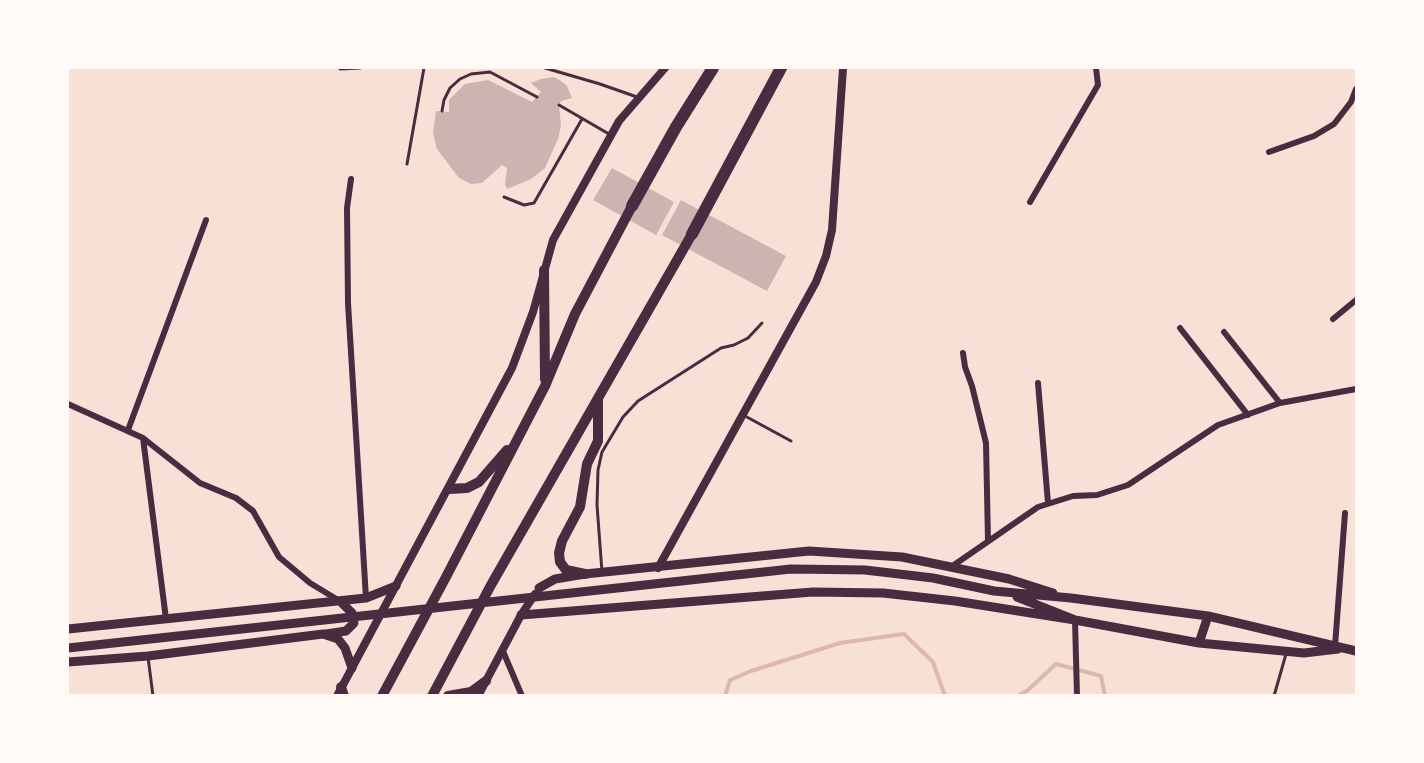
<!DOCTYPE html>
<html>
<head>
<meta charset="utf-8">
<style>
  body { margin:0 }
  #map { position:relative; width:1424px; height:763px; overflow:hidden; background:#f7e1d7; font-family:Inter,sans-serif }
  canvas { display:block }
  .frame { position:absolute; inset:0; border:69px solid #fffaf5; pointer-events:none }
</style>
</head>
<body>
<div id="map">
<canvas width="1424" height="763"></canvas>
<div class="frame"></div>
</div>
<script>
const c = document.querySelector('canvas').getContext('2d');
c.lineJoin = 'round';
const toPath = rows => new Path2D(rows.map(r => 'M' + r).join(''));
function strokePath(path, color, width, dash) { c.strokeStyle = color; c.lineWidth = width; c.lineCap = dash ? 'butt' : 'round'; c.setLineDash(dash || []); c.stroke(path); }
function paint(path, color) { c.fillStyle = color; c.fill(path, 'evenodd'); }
const stream = toPath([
  [725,696,730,680,751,671,840,643,904,634,933,662,945,696],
  [1018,696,1028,690,1056,664,1101,676,1105,696]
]);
const building = toPath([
  [554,77,561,81,567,86,572,98,561,101,559,105,561,126,558,139,545,168,531,179,507,189,505,185,507,168,502,165,482,183,471,184,459,178,437,149,433,133,436,111,449,112,449,100,465,84,488,80,532,102,541,92,531,83,541,79],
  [612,168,674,202,656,235,593,200],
  [681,200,786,256,767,291,662,235]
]);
const service = toPath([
  [545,68,600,84,637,97],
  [340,69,360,68],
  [559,105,609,134],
  [442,111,444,100,450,88,460,79,471,74,490,72,537,97],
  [407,164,424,68],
  [504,197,524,205,534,203,582,119],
  [745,416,791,441],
  [602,572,597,505,598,470,602,452,623,417,638,401,721,348,734,345,748,338,762,323],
  [148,657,153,696],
  [1274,696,1286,654]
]);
const minor = toPath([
  [1269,152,1314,136,1334,124,1351,102,1356,89],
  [351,179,347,208,348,303,366,598],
  [1030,202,1098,85,1096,68],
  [1333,319,1356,300],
  [1180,328,1248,415],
  [1224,332,1280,403],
  [963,353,965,367,972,386,986,443,988,541],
  [1038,383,1048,503],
  [68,404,143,438,200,483,236,498,253,511,279,557,310,583,338,600],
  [128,430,206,220],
  [143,438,166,619],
  [951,567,1038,507,1073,496,1097,495,1128,485,1218,425,1280,403,1356,389],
  [1075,620,1077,696],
  [1335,646,1345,513],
  [502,649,522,696]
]);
const tertiary = toPath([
  [658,568,816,282,826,256,832,230,843,68],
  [337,696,512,368,533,312,553,240,619,121,665,68],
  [478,696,521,615,535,594]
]);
const secondary = toPath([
  [539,588,555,579,585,574,809,551,902,557,1009,579,1053,593],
  [1017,597,1075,620,1199,643,1304,653,1338,649],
  [521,615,813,592,883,593,955,601,1075,620],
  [68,629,366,598,396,586],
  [326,634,346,631,354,623,352,613,341,602],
  [1199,643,1208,616],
  [68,648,791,569,865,570,933,578,994,591,1071,598,1208,616,1356,651],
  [68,662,148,656,323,634,338,639,345,648,352,668]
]);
const trunk = toPath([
  [544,270,545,379],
  [449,489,467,488,479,482,507,450],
  [585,574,566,570,560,562,559,553,562,541,580,507,587,464,598,441,598,398],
  [341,687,344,696],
  [382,696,446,577,545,386,575,314,632,206],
  [432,696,491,585,692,234],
  [448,696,471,692,486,681]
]);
const motorway = toPath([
  [632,206,676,127,713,68],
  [692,234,781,68]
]);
strokePath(stream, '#dcb8b0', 4);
paint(building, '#ccb4b1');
strokePath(service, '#4a2c40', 3);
strokePath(minor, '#4a2c40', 6);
strokePath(tertiary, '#4a2c40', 8);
strokePath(secondary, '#4a2c40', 9);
strokePath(trunk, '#4a2c40', 10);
strokePath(motorway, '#4a2c40', 12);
</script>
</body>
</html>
